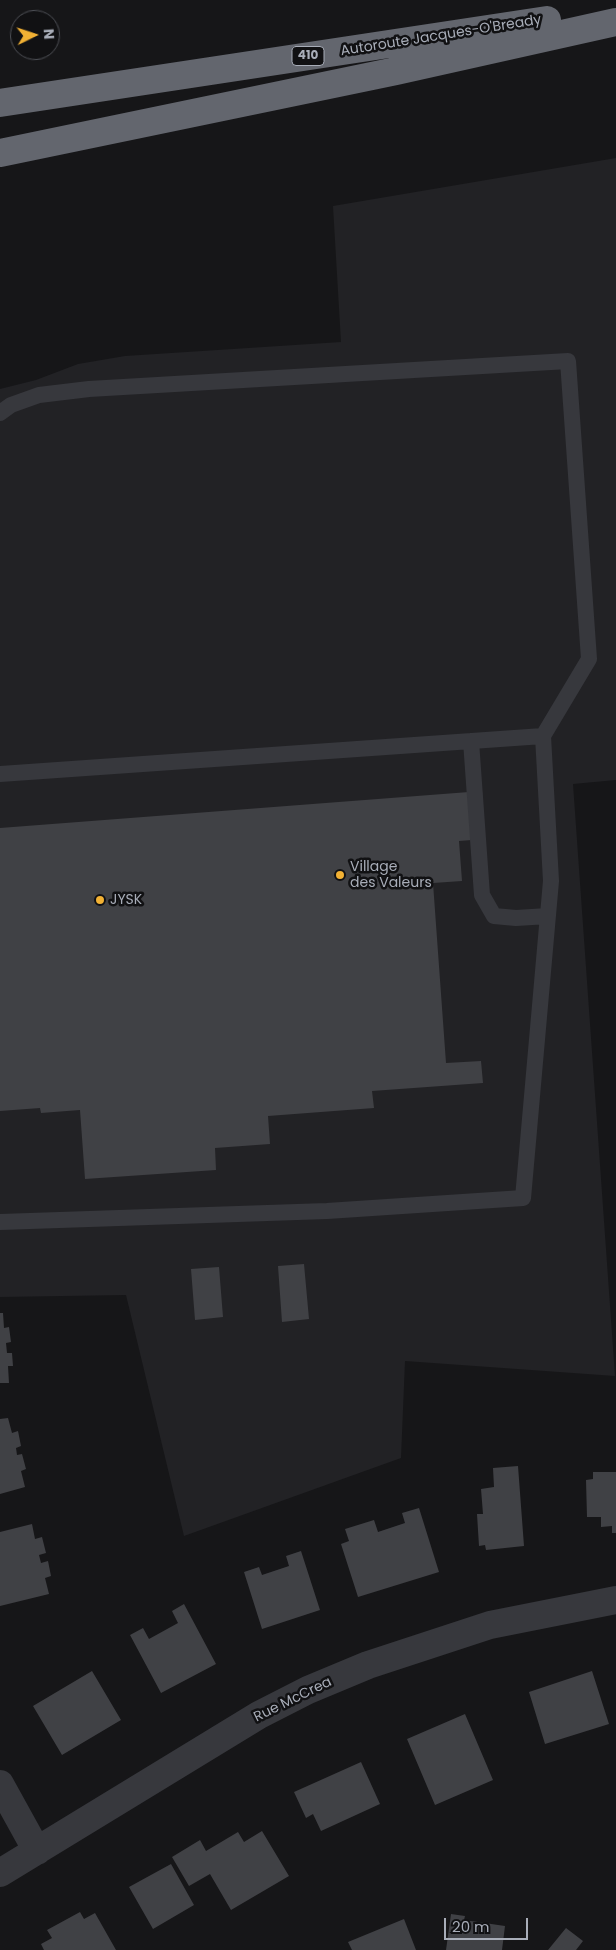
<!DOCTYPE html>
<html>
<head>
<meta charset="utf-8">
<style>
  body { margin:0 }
  #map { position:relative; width:616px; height:1950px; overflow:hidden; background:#161618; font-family:Poppins,sans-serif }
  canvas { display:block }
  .north { position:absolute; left:10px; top:10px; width:50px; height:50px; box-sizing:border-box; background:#111113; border:1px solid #4d4f55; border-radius:50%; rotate:86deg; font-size:14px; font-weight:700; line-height:20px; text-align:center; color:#a8adb8 }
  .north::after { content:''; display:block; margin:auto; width:18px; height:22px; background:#f2b134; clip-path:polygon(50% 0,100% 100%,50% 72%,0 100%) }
  .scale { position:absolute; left:444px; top:1918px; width:84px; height:22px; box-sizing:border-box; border:2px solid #a8adb8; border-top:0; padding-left:6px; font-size:15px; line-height:18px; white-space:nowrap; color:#a8adb8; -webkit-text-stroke:4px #111113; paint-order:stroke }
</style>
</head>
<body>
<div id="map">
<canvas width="616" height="1950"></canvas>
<div class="north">N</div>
<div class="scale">20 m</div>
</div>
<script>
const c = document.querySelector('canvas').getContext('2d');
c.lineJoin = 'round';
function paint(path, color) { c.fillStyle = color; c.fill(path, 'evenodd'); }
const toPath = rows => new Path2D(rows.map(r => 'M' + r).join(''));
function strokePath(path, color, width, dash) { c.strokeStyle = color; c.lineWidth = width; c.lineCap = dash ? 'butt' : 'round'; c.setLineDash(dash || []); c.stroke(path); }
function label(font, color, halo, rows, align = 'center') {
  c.font = font + ' Poppins,sans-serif'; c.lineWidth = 5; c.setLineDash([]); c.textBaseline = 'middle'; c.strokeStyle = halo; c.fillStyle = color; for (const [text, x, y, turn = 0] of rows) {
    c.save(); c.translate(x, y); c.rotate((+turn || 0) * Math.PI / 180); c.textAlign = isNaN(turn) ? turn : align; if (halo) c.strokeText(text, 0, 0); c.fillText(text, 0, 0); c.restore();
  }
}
const built = toPath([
  [616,158,616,780,573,784,615,1376,405,1361,401,1458,184,1536,126,1295,0,1297,0,389,36,380,78,364,125,356,341,342,333,206]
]);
const building = toPath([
  [482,791,485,839,459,841,462,881,433,883,446,1063,481,1061,483,1083,372,1091,374,1108,268,1116,270,1144,215,1148,216,1170,85,1179,80,1110,41,1113,40,1108,0,1111,0,828],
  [304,1264,309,1319,282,1322,278,1266],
  [219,1267,223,1317,195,1320,191,1269],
  [0,1313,3,1313,4,1328,9,1327,11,1342,6,1343,7,1353,12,1353,13,1366,8,1366,9,1383,0,1383],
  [8,1418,12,1433,18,1431,21,1446,16,1448,17,1455,22,1454,26,1469,21,1471,25,1487,0,1494,0,1419],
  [518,1466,524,1546,486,1550,485,1545,479,1546,477,1514,483,1514,481,1489,494,1487,493,1468],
  [593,1472,616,1472,616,1533,612,1533,612,1526,601,1527,601,1517,587,1517,586,1480,593,1479],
  [419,1508,439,1572,358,1597,341,1544,349,1541,345,1529,374,1520,378,1532,405,1523,402,1513],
  [32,1524,35,1539,42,1537,46,1553,39,1555,41,1563,48,1561,51,1576,45,1578,49,1594,0,1606,0,1532],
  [301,1551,320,1610,262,1629,244,1572,259,1567,262,1575,289,1566,286,1556],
  [184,1604,216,1664,161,1693,130,1635,143,1628,149,1639,178,1623,172,1611],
  [92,1671,121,1720,62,1755,33,1706],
  [592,1671,609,1724,545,1744,529,1692],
  [465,1714,493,1780,435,1805,407,1739],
  [361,1762,380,1804,321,1831,313,1814,306,1818,294,1792],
  [262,1831,289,1876,231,1910,210,1874,189,1886,172,1857,200,1840,206,1851,238,1832,244,1842],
  [171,1864,194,1905,153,1929,129,1887],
  [80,1912,84,1919,95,1913,116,1950,44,1950,41,1944,52,1938,47,1930],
  [451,1914,465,1916,464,1920,505,1926,502,1950,446,1950],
  [404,1919,416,1950,352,1950,348,1942],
  [566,1928,583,1941,576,1950,548,1950]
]);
const lane = toPath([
  [0,413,11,405,39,395,89,389,568,361,589,659,543,736,0,774],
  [471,741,482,895,494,916,516,918,548,916],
  [0,1222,327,1211,523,1198,551,881,543,736]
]);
const street = toPath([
  [0,1784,37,1851],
  [0,1873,259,1715,308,1690,368,1665,490,1625,616,1600]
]);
const highway = toPath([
  [0,103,547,20],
  [0,153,396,71,616,22]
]);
const markers = [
  [340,875,5,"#f2b134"],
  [100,900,5,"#f2b134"]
];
const shields = [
  [308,56,32]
];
const shieldNames = [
  ["410",308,56]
];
const streetNames = [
  ["Autoroute Jacques-O'Bready",441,36,-9],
  ["Rue McCrea",293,1700,-26]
];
const poiNames = [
  ["Village",350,867],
  ["des Valeurs",350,883],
  ["JYSK",110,900]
];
paint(built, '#222225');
paint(building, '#404145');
strokePath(lane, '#37383d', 16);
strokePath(street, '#37383d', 28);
strokePath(highway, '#63666e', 28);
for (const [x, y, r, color] of markers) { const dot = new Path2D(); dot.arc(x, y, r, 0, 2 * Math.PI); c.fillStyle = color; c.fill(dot); strokePath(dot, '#111113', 2); }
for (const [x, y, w] of shields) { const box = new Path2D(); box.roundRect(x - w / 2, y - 9.5, w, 19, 4); c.fillStyle = '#111113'; c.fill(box); strokePath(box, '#a8adb8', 1); }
label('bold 12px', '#a8adb8', null, shieldNames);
label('14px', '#a8adb8', '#111113', streetNames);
label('14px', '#a8adb8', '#111113', poiNames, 'left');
</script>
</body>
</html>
